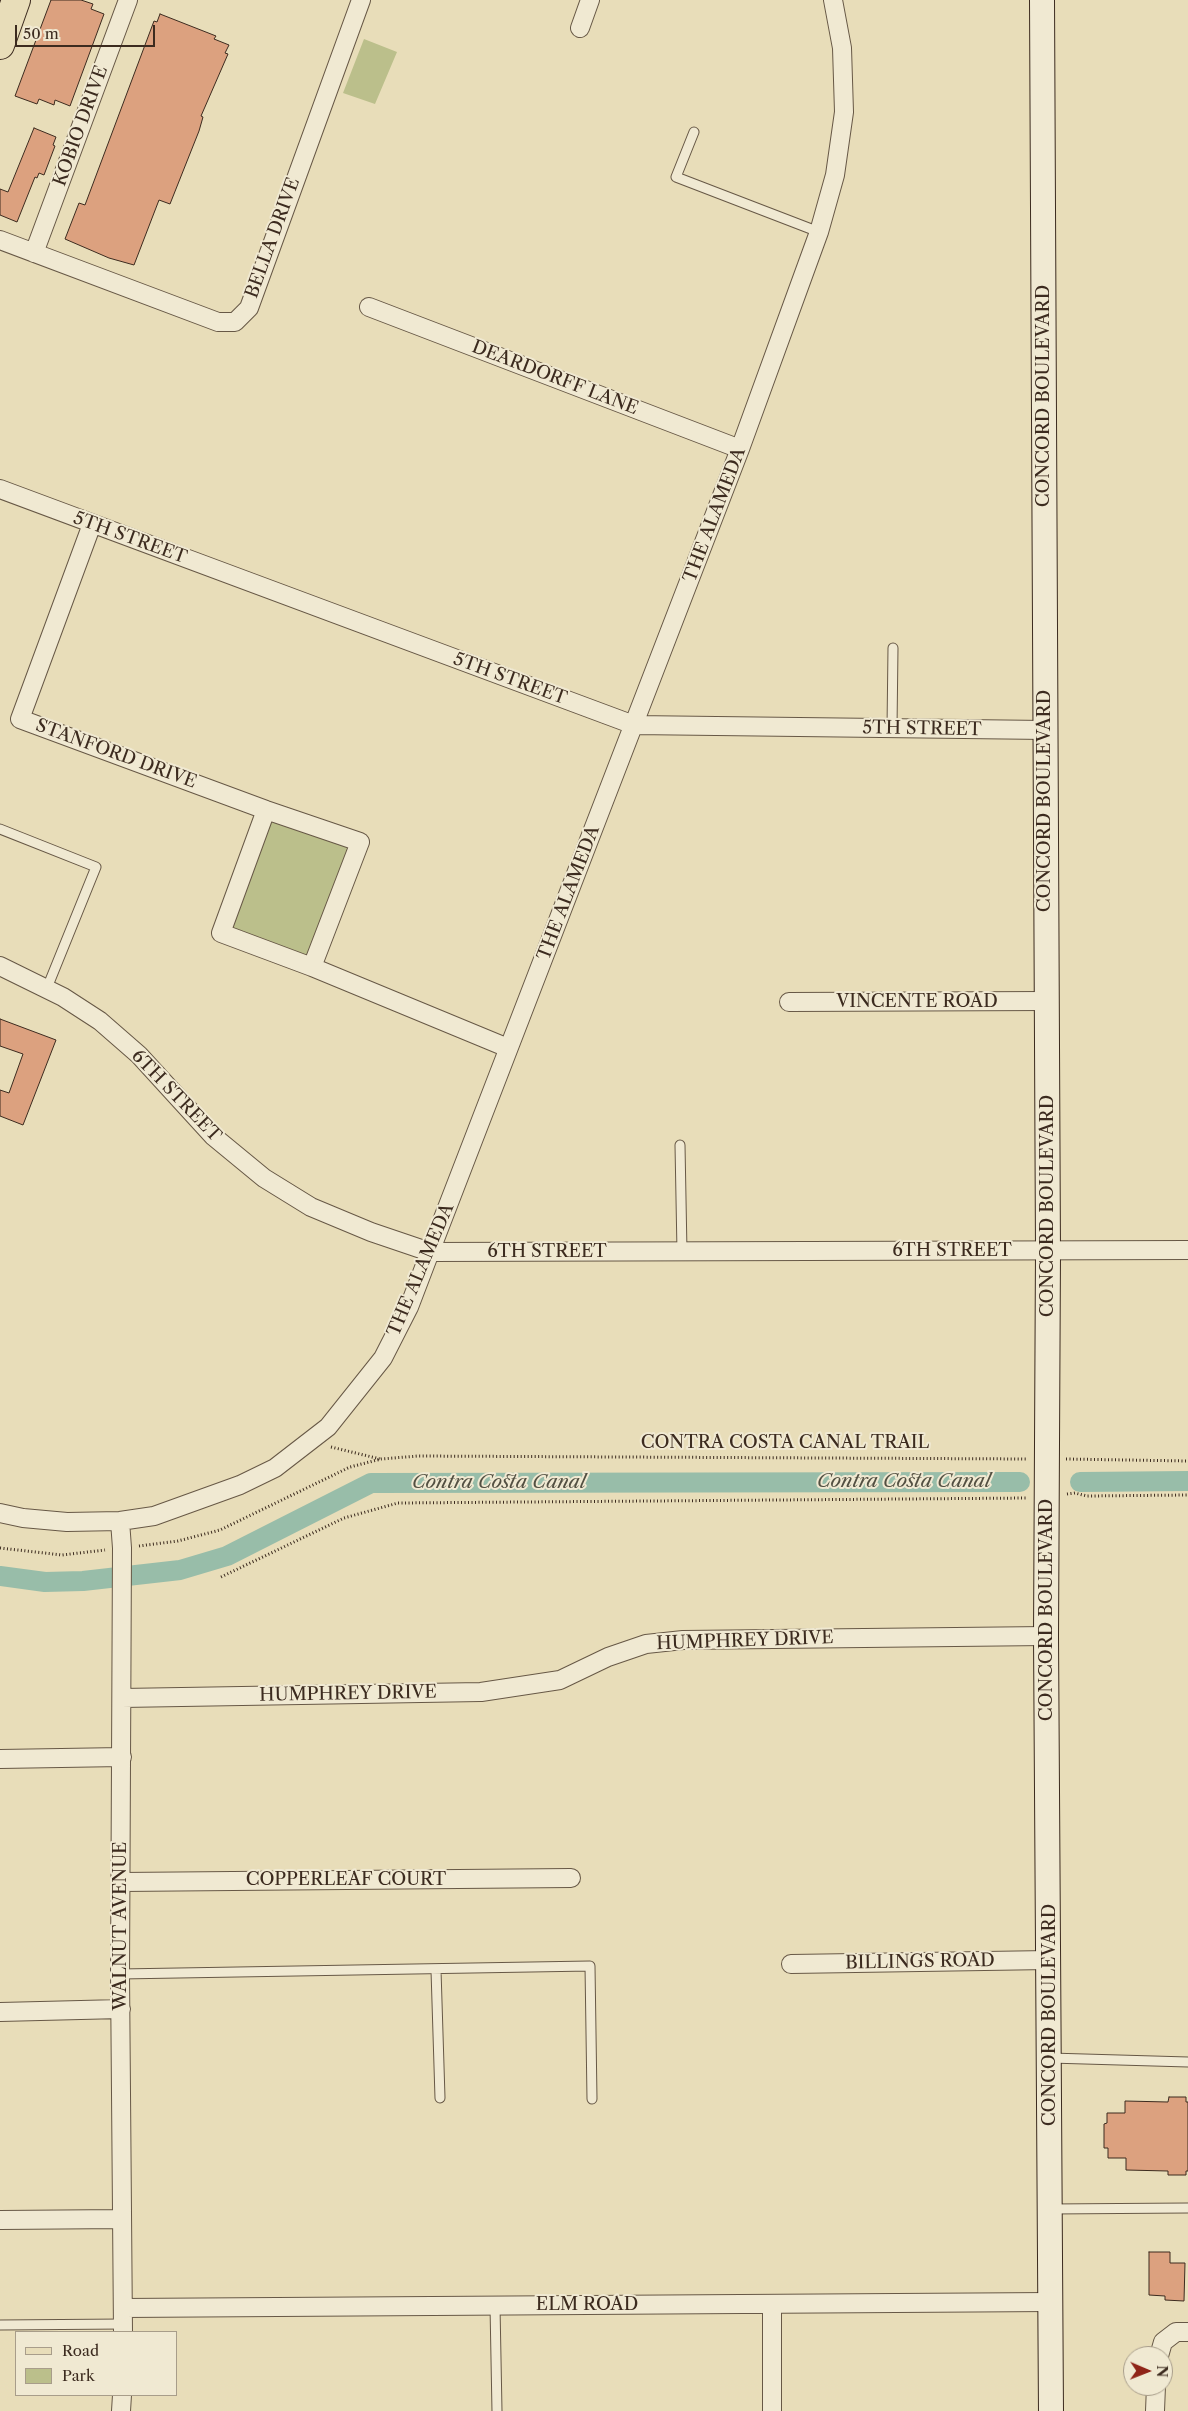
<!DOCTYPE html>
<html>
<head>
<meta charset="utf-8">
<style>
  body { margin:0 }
  #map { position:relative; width:1188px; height:2411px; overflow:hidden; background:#e8ddb9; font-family:"Libre Caslon Text",serif }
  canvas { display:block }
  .legend { position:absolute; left:15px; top:2331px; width:162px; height:65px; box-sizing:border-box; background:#f0e9d2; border:1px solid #a89d8a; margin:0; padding:6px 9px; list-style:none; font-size:15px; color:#3c2b1f }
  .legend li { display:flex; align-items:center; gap:10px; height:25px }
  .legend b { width:25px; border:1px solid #a89d8a }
  .north { position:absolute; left:1123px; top:2346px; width:50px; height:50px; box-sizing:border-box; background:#f0e9d2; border:1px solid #a89d8a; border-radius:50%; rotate:91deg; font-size:14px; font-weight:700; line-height:20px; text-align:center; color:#3c2b1f }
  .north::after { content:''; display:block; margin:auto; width:18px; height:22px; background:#8f2418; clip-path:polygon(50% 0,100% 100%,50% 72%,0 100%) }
  .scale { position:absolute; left:15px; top:25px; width:140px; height:22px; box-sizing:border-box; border:2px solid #3c2b1f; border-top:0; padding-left:6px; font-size:15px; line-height:18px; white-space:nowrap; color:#3c2b1f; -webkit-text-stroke:4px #f0e9d2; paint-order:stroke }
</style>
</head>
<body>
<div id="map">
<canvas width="1188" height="2411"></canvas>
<ul class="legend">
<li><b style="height:6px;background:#e8ddb9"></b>Road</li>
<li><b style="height:14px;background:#bbbf8b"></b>Park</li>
</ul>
<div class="north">N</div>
<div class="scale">50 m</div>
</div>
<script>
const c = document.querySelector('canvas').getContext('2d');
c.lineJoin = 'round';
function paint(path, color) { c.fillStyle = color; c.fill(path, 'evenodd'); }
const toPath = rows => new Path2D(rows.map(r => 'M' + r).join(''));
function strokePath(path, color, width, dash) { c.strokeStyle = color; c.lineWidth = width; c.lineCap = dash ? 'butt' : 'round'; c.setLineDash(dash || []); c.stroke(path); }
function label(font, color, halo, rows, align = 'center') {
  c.font = font + ' "Libre Caslon Text",serif'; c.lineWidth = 4; c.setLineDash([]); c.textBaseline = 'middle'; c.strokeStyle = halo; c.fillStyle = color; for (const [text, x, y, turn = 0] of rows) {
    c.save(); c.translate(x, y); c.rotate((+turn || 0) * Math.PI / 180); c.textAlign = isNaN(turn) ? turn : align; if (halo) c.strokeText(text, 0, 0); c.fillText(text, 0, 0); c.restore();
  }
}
const green = toPath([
  [364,39,397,52,375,104,343,93],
  [266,810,360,842,312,967,221,933]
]);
const canal = toPath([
  [1080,1482,1188,1481],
  [0,1576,45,1582,83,1581,180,1570,227,1556,371,1483,1020,1482]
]);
const building = toPath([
  [51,0,81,0,93,4,91,9,104,14,70,106,55,100,54,105,39,99,37,104,15,96,51,0],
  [160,14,216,36,214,39,229,45,225,53,228,54,201,116,203,117,199,131,170,204,159,200,134,265,109,258,65,239,79,203,85,205,154,21,157,22,160,14],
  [34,128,56,137,53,145,55,146,44,175,39,173,37,178,35,177,17,222,0,215,0,189,8,192,34,128],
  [0,1019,56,1040,23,1125,0,1116,0,1090,9,1093,23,1054,0,1046,0,1019],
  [1169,2097,1186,2097,1186,2102,1188,2102,1188,2171,1186,2171,1186,2175,1168,2175,1168,2171,1126,2170,1126,2158,1108,2158,1108,2148,1104,2148,1104,2124,1107,2123,1107,2113,1125,2113,1125,2101,1168,2102,1169,2097],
  [1149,2252,1170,2252,1170,2263,1185,2263,1184,2301,1165,2300,1165,2296,1149,2295,1149,2252]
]);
const path = toPath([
  [331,1447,380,1459],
  [1066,1459,1188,1461],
  [1067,1494,1075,1493,1087,1496,1188,1495],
  [139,1546,178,1541,220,1530,350,1467,381,1459,418,1456,1027,1459],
  [0,1548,62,1555,105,1550],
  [221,1577,344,1518,398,1503,1028,1498]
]);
const lane = toPath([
  [694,132,676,177,819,232],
  [892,728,893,648],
  [0,829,96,867,47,988],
  [680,1145,682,1252],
  [436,1970,440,2098],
  [120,1974,590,1966,592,2099],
  [1050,2058,1188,2062],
  [1051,2209,1188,2208],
  [495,2306,497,2411],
  [0,2325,123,2324]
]);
const street = toPath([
  [580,28,590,0],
  [0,240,218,322,235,322,249,308,361,0],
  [34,253,128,0],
  [369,307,740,449],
  [0,489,634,725,1046,730],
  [92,524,20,719,266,810,360,842,312,967,508,1048],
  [266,810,221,933,312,967],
  [0,966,63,997,100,1021,139,1055,213,1136,264,1178,311,1207,371,1232,430,1252,1188,1250],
  [789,1002,1046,1001],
  [0,1513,23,1518,67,1522,120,1521,154,1516,240,1485,275,1468,328,1427,383,1358,409,1307,430,1252,740,449,819,232,835,175,844,112,842,48,833,0],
  [120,1521,122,1548,120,1974,123,2332],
  [122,1698,481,1692,560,1680,608,1657,646,1644,683,1640,1046,1636],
  [0,1759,122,1757],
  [121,1882,571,1878],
  [791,1964,1049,1960],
  [0,2012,121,2009],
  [0,2220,122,2219],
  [123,2308,1051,2302],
  [1159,2356,1163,2342,1176,2332,1188,2332],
  [121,2411,122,2395],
  [772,2411,772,2304],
  [1155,2411,1156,2386]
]);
const secondary = toPath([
  [1042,0,1048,1251,1046,1636,1051,2411]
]);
const primary = toPath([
  [0,45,16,0]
]);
const streetNames = [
  ["KOBIO DRIVE",81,126,-70],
  ["BELLA DRIVE",273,238,-70],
  ["DEARDORFF LANE",555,378,21],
  ["CONCORD BOULEVARD",1044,396,-90],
  ["THE ALAMEDA",715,515,-69],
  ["5TH STREET",130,538,20],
  ["5TH STREET",510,679,20],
  ["5TH STREET",922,729,1],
  ["STANFORD DRIVE",116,754,20],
  ["CONCORD BOULEVARD",1045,801,-90],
  ["THE ALAMEDA",569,893,-69],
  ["VINCENTE ROAD",917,1002],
  ["6TH STREET",176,1096,46],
  ["CONCORD BOULEVARD",1048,1206,-90],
  ["6TH STREET",952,1251],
  ["6TH STREET",547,1252],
  ["THE ALAMEDA",421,1270,-67],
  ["CONTRA COSTA CANAL TRAIL",785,1443],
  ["CONCORD BOULEVARD",1047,1610,-90],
  ["HUMPHREY DRIVE",745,1641,-2],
  ["HUMPHREY DRIVE",348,1694,-1],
  ["COPPERLEAF COURT",346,1880],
  ["WALNUT AVENUE",121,1926,-90],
  ["BILLINGS ROAD",920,1962,-1],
  ["CONCORD BOULEVARD",1050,2015,-90],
  ["ELM ROAD",587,2305]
];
const waterNames = [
  ["Contra Costa Canal",904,1482],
  ["Contra Costa Canal",499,1483]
];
paint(green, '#bbbf8b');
strokePath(canal, '#98bda9', 20);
paint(building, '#dca17f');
strokePath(building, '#3c2b1f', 1);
strokePath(lane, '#675846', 11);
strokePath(street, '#675846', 20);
strokePath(secondary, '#3c2b1f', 26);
strokePath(primary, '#3c2b1f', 30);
strokePath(path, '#3c2b1f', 3, [1, 2.5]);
strokePath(lane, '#f0e9d2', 9);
strokePath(street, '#f0e9d2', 18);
strokePath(secondary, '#f0e9d2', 24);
strokePath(primary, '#e8ddb9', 28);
label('18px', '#3c2b1f', '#f0e9d2', streetNames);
label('italic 19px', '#535042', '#f0e9d2', waterNames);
</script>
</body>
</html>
